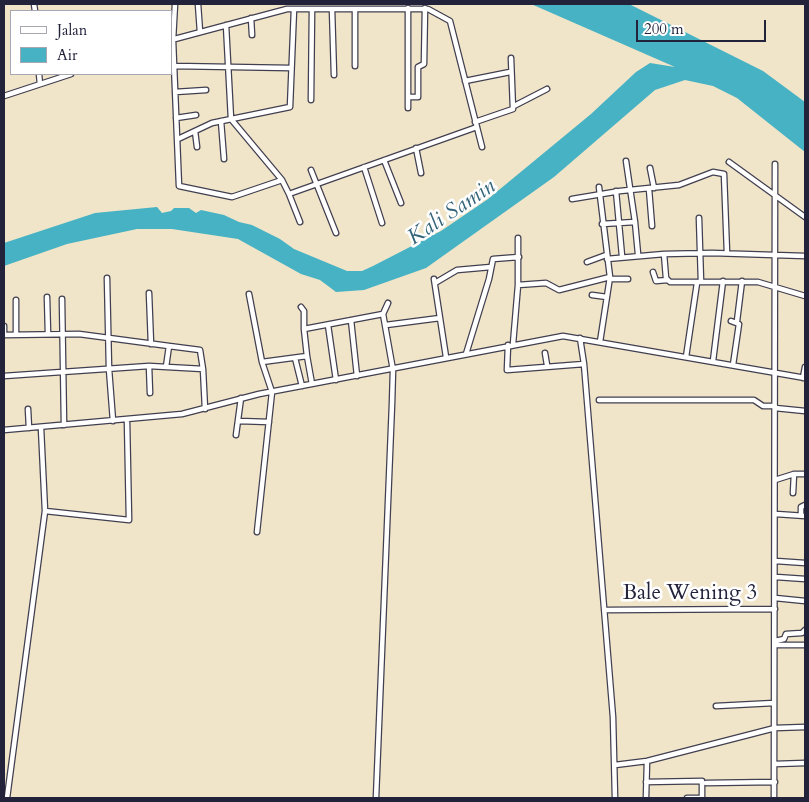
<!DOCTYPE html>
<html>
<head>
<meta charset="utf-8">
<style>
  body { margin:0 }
  #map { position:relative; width:809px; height:802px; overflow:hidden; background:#f0e5c9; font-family:Cardo,serif }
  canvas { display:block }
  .frame { position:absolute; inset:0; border:5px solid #22223b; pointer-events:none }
  .legend { position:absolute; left:10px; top:10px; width:162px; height:65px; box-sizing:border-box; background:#fff; border:1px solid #a7a7b1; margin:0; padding:6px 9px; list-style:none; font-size:15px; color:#22223b }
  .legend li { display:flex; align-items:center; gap:10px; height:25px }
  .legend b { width:25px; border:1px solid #a7a7b1 }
  .scale { position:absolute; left:636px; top:20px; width:130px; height:22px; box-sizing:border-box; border:2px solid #22223b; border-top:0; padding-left:6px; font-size:15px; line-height:18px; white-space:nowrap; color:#22223b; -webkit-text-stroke:4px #fff; paint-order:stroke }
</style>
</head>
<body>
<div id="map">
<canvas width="809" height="802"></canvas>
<div class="frame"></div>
<ul class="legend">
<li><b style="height:6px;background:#fff"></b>Jalan</li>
<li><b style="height:14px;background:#46b2c4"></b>Air</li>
</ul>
<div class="scale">200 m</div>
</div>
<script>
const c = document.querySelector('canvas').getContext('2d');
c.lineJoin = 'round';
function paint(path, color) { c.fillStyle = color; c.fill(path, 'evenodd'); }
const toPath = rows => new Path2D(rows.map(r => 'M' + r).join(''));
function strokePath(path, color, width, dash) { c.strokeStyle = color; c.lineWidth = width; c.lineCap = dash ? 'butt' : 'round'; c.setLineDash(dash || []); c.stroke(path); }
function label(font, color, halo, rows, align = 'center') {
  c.font = font + ' Cardo,serif'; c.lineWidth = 5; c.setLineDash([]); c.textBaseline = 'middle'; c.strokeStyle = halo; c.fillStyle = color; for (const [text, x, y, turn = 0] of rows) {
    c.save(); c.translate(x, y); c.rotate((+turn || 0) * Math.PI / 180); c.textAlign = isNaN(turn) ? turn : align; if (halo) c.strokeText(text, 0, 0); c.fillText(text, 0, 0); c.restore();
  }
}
const water = toPath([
  [531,4,629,4,763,71,805,102,805,152,737,98,713,86,685,80,655,90,554,177,426,268,364,290,336,292,320,280,301,274,238,239,172,229,137,229,67,244,4,266,4,243,95,213,157,207,162,213,171,211,174,208,189,208,196,213,201,210,224,215,239,222,252,225,280,239,294,249,347,271,362,271,373,266,441,231,488,199,591,114,636,72,650,63,675,67]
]);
const minor = toPath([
  [34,4,35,11],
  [175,4,173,40,179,186,232,197,282,180],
  [198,4,200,32],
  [408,8,408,97,418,97,418,67,424,64,425,8],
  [332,9,334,75],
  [251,18,252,35],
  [226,25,231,119,282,180,289,194,477,127],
  [171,40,287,9,428,9,450,21,482,147],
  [174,66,290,68],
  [355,66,355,9],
  [39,74,40,84],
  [465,81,510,72],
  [175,92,206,90],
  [4,96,71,74],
  [311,100,312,9],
  [514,106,547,89],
  [408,108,408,97],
  [176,118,196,115],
  [221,121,224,159],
  [475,122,513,109,511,58],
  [195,131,197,147],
  [178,139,212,123,290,107,294,9],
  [416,148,421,173],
  [384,160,401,203],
  [626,161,635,222],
  [729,162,805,217],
  [364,167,382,223],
  [650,168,654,188],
  [311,170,336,233],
  [599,187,610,277,600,342],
  [649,189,652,226],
  [616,191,622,256],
  [289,194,300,222],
  [572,199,620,191,679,185,713,172,724,174,727,253],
  [699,218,701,282],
  [602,224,635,222,638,254],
  [664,254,712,253,805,256],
  [607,259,664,254,666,278,670,282,758,282,805,296],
  [587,262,606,255],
  [653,272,656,281,667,280],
  [107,278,109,369,113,421],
  [434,279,446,357],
  [610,279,628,279],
  [435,283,457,270,491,267],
  [518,285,546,283,559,290,610,277],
  [149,293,151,344],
  [249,294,262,362,272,392,257,532],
  [592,295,607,297],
  [47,297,48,334],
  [62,299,64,425],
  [301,307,304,311,304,329],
  [351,320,357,376],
  [731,321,739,324,733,365],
  [737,321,742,281],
  [328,325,336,380],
  [386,325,440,318],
  [4,326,4,335],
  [16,334,16,300],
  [4,335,79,334,169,346,166,367],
  [513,344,518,285,518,238],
  [508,345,507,370,584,364,580,338],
  [169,346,200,350,203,369],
  [545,353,547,365],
  [466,354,489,279,493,259,519,257],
  [307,356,304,329,383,314],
  [686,357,697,283],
  [295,358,302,386],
  [713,361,723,281],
  [262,362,307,356,312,384],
  [584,364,613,717,615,798],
  [149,366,150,393],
  [4,376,149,366,203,369,205,409],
  [803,378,805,367],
  [599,400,754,400,763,406,775,406],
  [775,408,805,411],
  [28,409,29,428],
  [239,421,269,422],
  [4,430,182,414,259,394,563,336,805,378],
  [236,435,241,398],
  [775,480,794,474,805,474],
  [793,493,794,474],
  [45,511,129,520,127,420],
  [776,514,805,516],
  [801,515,801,507,805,505],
  [776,561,805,563],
  [776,577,805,579],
  [775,598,805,601],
  [606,610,775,609],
  [775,641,784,639,786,634,802,633,805,630],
  [775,645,805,645],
  [716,706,774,703],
  [775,764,805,763],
  [615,765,647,761,775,728,805,727],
  [646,782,702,781,702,798,687,798],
  [706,783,775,782],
  [7,798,45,511,41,428],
  [376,798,392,404,393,370,383,314,388,303],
  [646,798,647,761],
  [774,798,775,164]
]);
const streetNames = [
  ["Bale Wening 3",690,594]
];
const waterNames = [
  ["Kali Samin",452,213,-34]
];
paint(water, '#46b2c4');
strokePath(minor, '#413f50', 7);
strokePath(minor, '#fff', 4.5);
label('21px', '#22223b', '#fff', streetNames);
label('italic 22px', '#326379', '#fff', waterNames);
</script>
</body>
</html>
